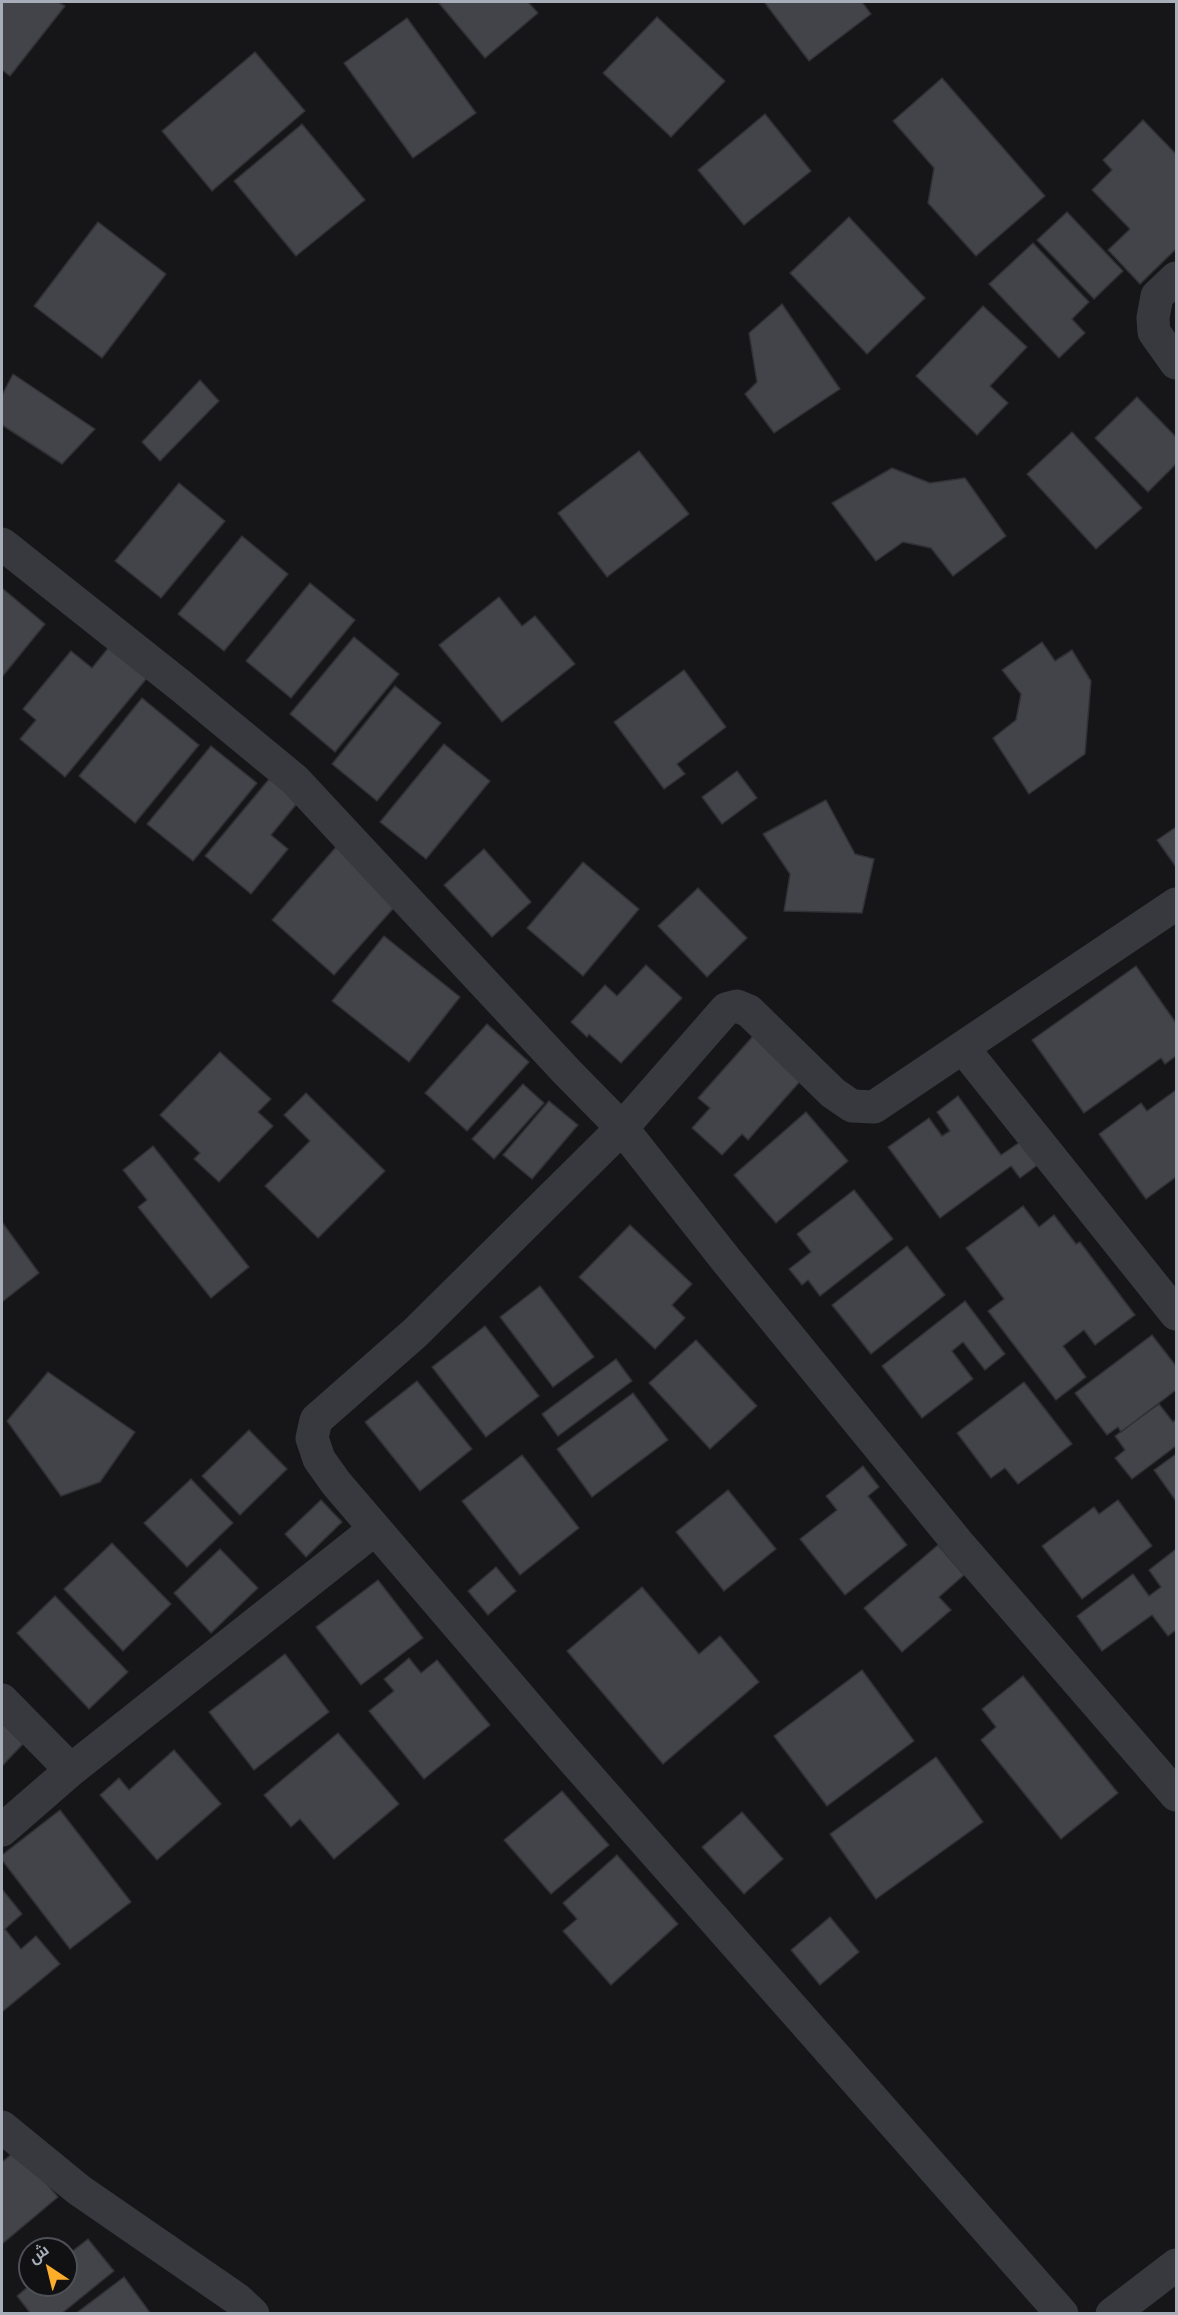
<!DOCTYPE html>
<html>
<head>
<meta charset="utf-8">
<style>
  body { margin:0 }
  #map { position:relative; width:1178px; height:2315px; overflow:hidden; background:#161619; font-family:Signika,Cairo,sans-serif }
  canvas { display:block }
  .frame { position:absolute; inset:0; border:3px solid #a8aeb9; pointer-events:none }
  .north { position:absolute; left:18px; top:2237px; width:60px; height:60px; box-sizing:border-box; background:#111114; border:2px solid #4d5056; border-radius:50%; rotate:325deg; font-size:16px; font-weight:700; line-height:24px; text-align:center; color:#a8aeb9 }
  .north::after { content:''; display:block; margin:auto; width:21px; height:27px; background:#fcae2b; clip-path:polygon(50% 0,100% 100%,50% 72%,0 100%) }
</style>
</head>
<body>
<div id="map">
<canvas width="1178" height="2315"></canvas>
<div class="frame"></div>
<div class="north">ش</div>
</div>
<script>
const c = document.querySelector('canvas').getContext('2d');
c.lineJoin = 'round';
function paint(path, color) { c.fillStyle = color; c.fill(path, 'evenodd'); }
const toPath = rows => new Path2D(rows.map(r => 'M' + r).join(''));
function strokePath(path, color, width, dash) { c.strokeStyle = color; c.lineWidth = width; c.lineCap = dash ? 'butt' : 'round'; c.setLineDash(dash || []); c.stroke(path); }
const building = toPath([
  [2,2,58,2,65,6,10,76,2,70,2,2],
  [438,2,528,2,538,13,485,58,438,2],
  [767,2,862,2,871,14,809,61,765,3,767,2],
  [657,17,725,81,671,137,603,73,657,17],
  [407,18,476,113,413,158,344,63,407,18],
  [255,52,305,111,212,191,162,131,255,52],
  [942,78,1045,196,976,256,928,203,934,168,893,121,942,78],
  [765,114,811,171,744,225,698,170,765,114],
  [1143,120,1176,154,1176,249,1140,284,1108,250,1130,229,1092,190,1112,170,1103,160,1143,120],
  [302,124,365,200,296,256,234,181,302,124],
  [1067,212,1123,271,1094,299,1037,240,1067,212],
  [849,217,925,298,867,354,790,273,849,217],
  [98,222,166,274,102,358,34,306,98,222],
  [1033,243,1089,302,1072,319,1085,333,1059,358,989,284,1033,243],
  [782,304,840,389,774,433,745,394,757,382,749,333,782,304],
  [983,306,1027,347,990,386,1008,403,977,435,916,376,983,306],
  [13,374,95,429,62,464,2,425,2,395,13,374],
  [200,380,219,401,160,461,142,442,200,380],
  [1137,397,1176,437,1176,464,1148,492,1095,438,1137,397],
  [1072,432,1142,508,1096,549,1027,474,1072,432],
  [639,451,689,514,607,577,558,513,639,451],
  [892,468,930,483,965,478,1006,536,953,576,931,548,903,542,876,561,832,503,892,468],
  [179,483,225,521,161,598,115,561,179,483],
  [242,536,288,574,224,651,178,614,242,536],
  [310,583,355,620,291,698,246,661,310,583],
  [2,588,45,624,2,677,2,588],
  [499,597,522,626,535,616,575,664,502,722,439,645,499,597],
  [354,637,399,674,335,752,290,714,354,637],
  [1042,642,1055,661,1072,650,1091,681,1085,754,1029,794,993,738,1016,720,1021,694,1002,670,1042,642],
  [109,647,147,678,65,777,20,739,36,720,23,709,71,651,92,668,109,647],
  [684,670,726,727,677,764,685,774,664,789,614,722,684,670],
  [395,686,441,723,377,801,332,764,395,686],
  [142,698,199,745,135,823,79,776,142,698],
  [444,744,490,781,426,859,380,822,444,744],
  [211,746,257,783,193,861,147,824,211,746],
  [737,771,757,798,722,824,702,797,737,771],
  [275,772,304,795,271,835,288,849,251,894,205,856,275,772],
  [826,800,855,854,874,859,862,913,784,911,790,874,763,834,826,800],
  [1176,827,1176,867,1157,840,1176,827],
  [336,847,399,902,334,975,272,920,336,847],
  [484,849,531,902,492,937,444,885,484,849],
  [583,862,639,909,583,976,527,928,583,862],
  [698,888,747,938,707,977,658,926,698,888],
  [384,936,460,997,409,1062,332,1001,384,936],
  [646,965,682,998,621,1063,589,1034,587,1037,571,1022,605,985,617,996,646,965],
  [1136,966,1176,1023,1176,1056,1165,1064,1161,1058,1084,1113,1032,1040,1136,966],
  [487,1024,529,1062,467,1131,425,1093,487,1024],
  [754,1035,803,1078,748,1140,742,1134,722,1155,692,1128,710,1108,698,1098,754,1035],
  [220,1052,271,1099,258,1112,273,1126,219,1182,194,1159,200,1153,160,1115,220,1052],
  [523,1084,544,1103,494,1159,472,1139,523,1084],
  [1176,1090,1176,1177,1146,1199,1099,1134,1141,1103,1147,1111,1176,1090],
  [306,1093,385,1171,318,1238,265,1186,310,1141,284,1115,306,1093],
  [958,1096,1001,1155,1026,1138,1043,1161,1020,1178,1011,1166,940,1218,888,1147,929,1118,942,1136,950,1131,937,1112,958,1096],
  [549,1101,578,1125,532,1179,503,1155,549,1101],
  [806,1112,848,1161,776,1223,734,1175,806,1112],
  [153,1146,249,1267,211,1298,138,1207,147,1200,123,1170,153,1146],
  [854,1190,893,1239,820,1296,808,1280,802,1285,789,1269,811,1252,797,1234,854,1190],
  [1023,1206,1039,1227,1054,1215,1076,1244,1080,1242,1135,1315,1095,1345,1084,1330,1063,1346,1086,1377,1056,1400,988,1311,1004,1299,966,1248,1023,1206],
  [2,1222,39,1273,2,1302,2,1222],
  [630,1225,692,1284,672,1305,685,1318,655,1349,579,1277,630,1225],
  [907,1246,945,1295,871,1354,832,1305,907,1246],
  [540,1286,594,1357,553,1387,500,1317,540,1286],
  [965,1301,1005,1354,985,1370,963,1342,952,1351,973,1379,922,1418,882,1366,965,1301],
  [485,1326,539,1396,486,1437,432,1367,485,1326],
  [1152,1335,1176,1366,1176,1390,1121,1432,1118,1427,1107,1435,1075,1393,1152,1335],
  [696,1340,757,1406,710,1449,649,1383,696,1340],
  [616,1359,632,1381,558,1436,542,1414,616,1359],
  [48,1372,135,1432,100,1482,61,1496,7,1421,48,1372],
  [417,1381,472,1449,420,1491,365,1422,417,1381],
  [1024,1382,1072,1444,1018,1484,1005,1468,991,1478,957,1433,1024,1382],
  [633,1393,668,1440,592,1497,557,1449,633,1393],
  [1159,1404,1173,1422,1175,1420,1176,1422,1176,1446,1132,1479,1115,1458,1125,1450,1115,1436,1159,1404],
  [249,1430,287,1469,240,1515,202,1476,249,1430],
  [1176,1454,1176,1501,1154,1470,1176,1454],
  [522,1455,579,1528,520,1575,462,1501,522,1455],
  [863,1466,879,1487,868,1496,907,1545,845,1595,800,1539,837,1510,826,1496,863,1466],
  [191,1479,233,1523,187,1567,144,1523,191,1479],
  [728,1490,776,1549,724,1591,676,1532,728,1490],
  [321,1500,342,1522,306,1557,285,1534,321,1500],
  [1118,1500,1152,1546,1082,1599,1042,1546,1094,1507,1099,1514,1118,1500],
  [112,1543,171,1604,123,1651,64,1589,112,1543],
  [938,1545,964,1575,939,1597,951,1610,902,1652,864,1608,938,1545],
  [220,1549,258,1588,211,1633,174,1593,220,1549],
  [1176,1549,1176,1630,1168,1636,1152,1615,1102,1651,1077,1616,1133,1574,1149,1596,1161,1587,1149,1570,1176,1549],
  [496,1567,516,1591,488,1615,468,1591,496,1567],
  [378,1580,423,1638,361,1685,316,1627,378,1580],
  [642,1587,699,1654,720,1636,759,1682,663,1764,567,1651,642,1587],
  [55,1596,128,1672,89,1709,17,1633,55,1596],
  [285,1654,329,1712,254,1770,209,1712,285,1654],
  [409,1658,421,1673,437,1660,490,1725,424,1779,369,1711,394,1691,384,1679,409,1658],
  [862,1670,914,1741,827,1806,774,1736,862,1670],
  [1023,1676,1118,1793,1061,1839,981,1740,996,1727,982,1709,1023,1676],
  [2,1723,23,1744,2,1766,2,1723],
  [338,1733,399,1804,334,1859,300,1819,291,1827,264,1795,338,1733],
  [174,1750,221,1804,157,1860,100,1795,119,1778,129,1790,174,1750],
  [936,1757,983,1822,876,1899,830,1834,936,1757],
  [562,1791,609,1845,551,1894,504,1840,562,1791],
  [60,1810,131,1902,70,1949,2,1860,2,1855,60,1810],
  [742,1812,783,1859,744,1894,702,1847,742,1812],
  [617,1855,678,1924,611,1985,563,1931,577,1919,563,1903,617,1855],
  [2,1889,22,1914,5,1929,21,1949,36,1936,60,1964,2,2012,2,1889],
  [830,1917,859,1952,820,1985,791,1950,830,1917],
  [18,2149,58,2197,2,2244,2,2162,18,2149],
  [88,2239,114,2271,61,2314,31,2314,17,2296,30,2285,66,2285,66,2256,88,2239],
  [124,2277,151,2314,75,2314,124,2277]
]);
const minor = toPath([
  [1176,278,1157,296,1153,318,1154,332,1176,363],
  [2,544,181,686,295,780,567,1072,622,1128,727,1261,957,1542,1176,1795],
  [963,1048,1176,1314],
  [2,1700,71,1770],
  [2,1830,71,1770,375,1529],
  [2,2127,79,2190,237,2299,253,2314],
  [1062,2314,563,1748,336,1483,319,1459,312,1438,316,1420,415,1333,622,1128,726,1009,737,1006,749,1011,833,1093,852,1106,874,1107,1176,904],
  [1112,2314,1176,2265]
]);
paint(building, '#424449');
strokePath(building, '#303035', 1.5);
strokePath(minor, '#37393e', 33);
</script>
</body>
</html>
